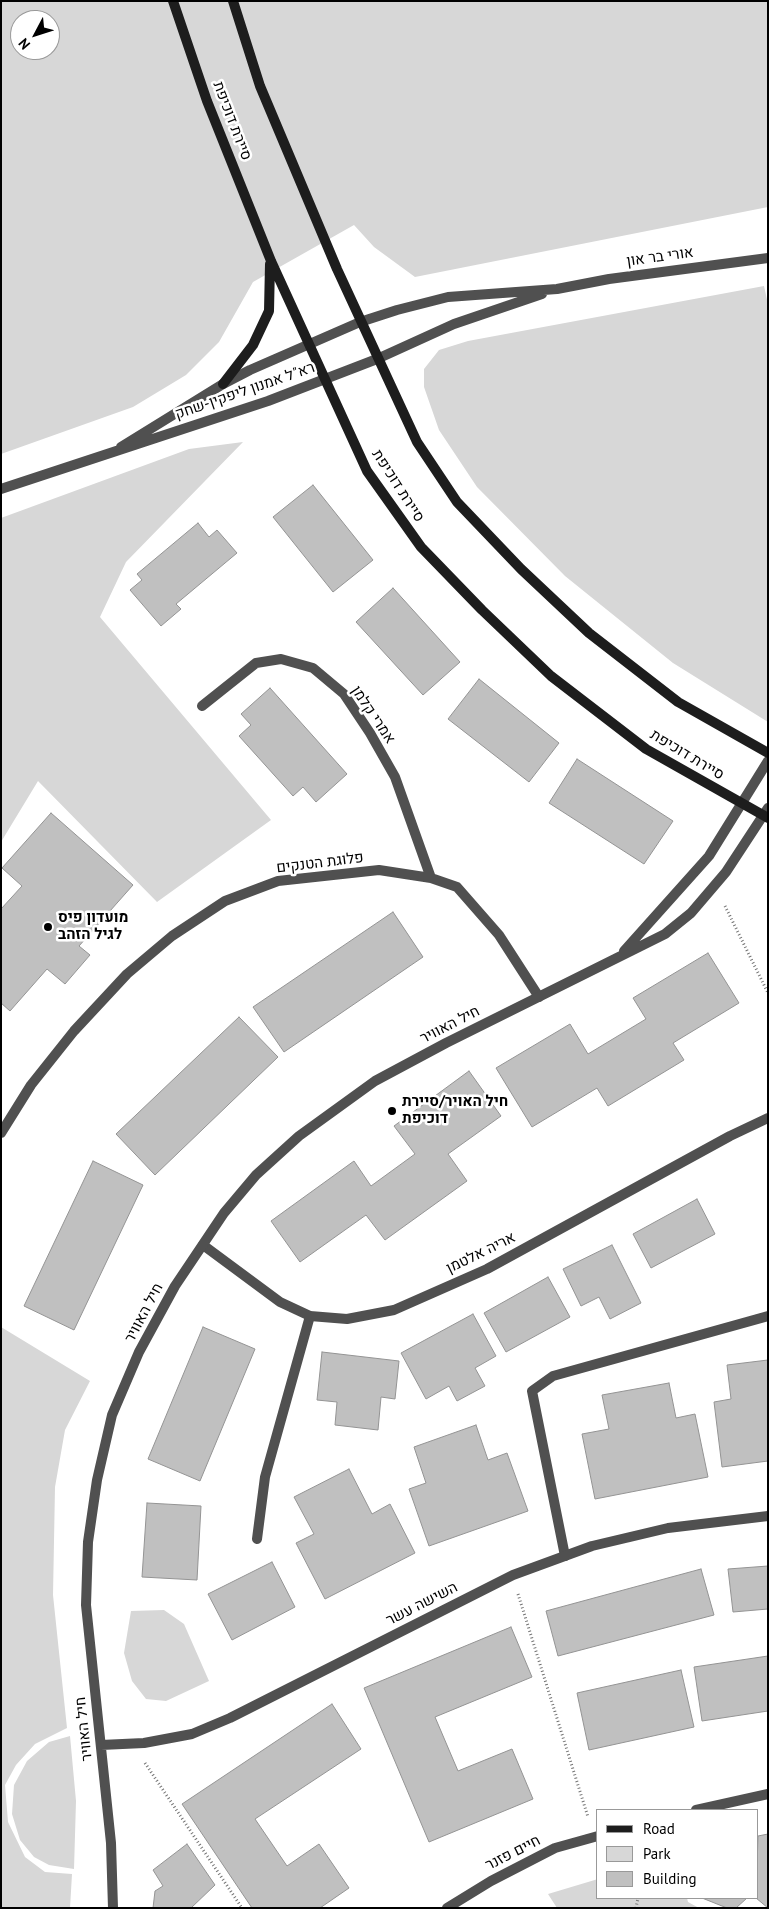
<!DOCTYPE html>
<html>
<head>
<meta charset="utf-8">
<style>
  body { margin:0 }
  #map { position:relative; width:769px; height:1909px; overflow:hidden; background:#fff; font-family:"PT Sans",sans-serif }
  canvas { display:block }
  .frame { position:absolute; inset:0; border:2px solid #000; pointer-events:none }
  .legend { position:absolute; left:596px; top:1809px; width:162px; height:90px; box-sizing:border-box; background:#fff; border:1px solid #999; margin:0; padding:6px 9px; list-style:none; font-size:15px; color:#000 }
  .legend li { display:flex; align-items:center; gap:10px; height:25px }
  .legend b { width:25px; border:1px solid #999 }
  .north { position:absolute; left:10px; top:10px; width:50px; height:50px; box-sizing:border-box; background:#fff; border:1px solid #999; border-radius:50%; rotate:230deg; font-size:14px; font-weight:700; line-height:20px; text-align:center; color:#000 }
  .north::after { content:''; display:block; margin:auto; width:18px; height:22px; background:#000; clip-path:polygon(50% 0,100% 100%,50% 72%,0 100%) }
</style>
</head>
<body>
<div id="map">
<canvas width="769" height="1909"></canvas>
<div class="frame"></div>
<ul class="legend">
<li><b style="height:6px;background:#1d1d1d"></b>Road</li>
<li><b style="height:14px;background:#d7d7d7"></b>Park</li>
<li><b style="height:14px;background:#c0c0c0"></b>Building</li>
</ul>
<div class="north">N</div>
</div>
<script>
const c = document.querySelector('canvas').getContext('2d');
c.lineJoin = 'round';
function paint(path, color) { c.fillStyle = color; c.fill(path, 'evenodd'); }
const toPath = rows => new Path2D(rows.map(r => 'M' + r).join(''));
function strokePath(path, color, width, dash) { c.strokeStyle = color; c.lineWidth = width; c.lineCap = dash ? 'butt' : 'round'; c.setLineDash(dash || []); c.stroke(path); }
function label(font, color, halo, rows, align = 'center') {
  c.font = font + ' "PT Sans",Heebo,sans-serif'; c.lineWidth = 5; c.setLineDash([]); c.textBaseline = 'middle'; c.strokeStyle = halo; c.fillStyle = color; for (const [text, x, y, turn = 0] of rows) {
    c.save(); c.translate(x, y); c.rotate((+turn || 0) * Math.PI / 180); c.textAlign = isNaN(turn) ? turn : align; if (halo) c.strokeText(text, 0, 0); c.fillText(text, 0, 0); c.restore();
  }
}
const green = toPath([
  [1,1,768,1,768,207,415,277,374,247,354,225,253,282,219,342,186,375,133,407,1,454],
  [20,20,50,20,50,50,20,50],
  [764,286,768,304,768,722,673,663,565,576,477,487,439,430,424,387,424,369,439,350,468,341],
  [243,442,126,562,100,617,271,820,157,902,38,781,1,842,1,518,189,449],
  [1,1327,90,1381,65,1430,55,1487,53,1595,67,1728,35,1744,16,1765,5,1785,8,1822,25,1857,45,1872,72,1874,70,1908,1,1908],
  [164,1610,184,1624,209,1681,166,1701,146,1699,132,1681,124,1653,131,1611],
  [70,1736,76,1801,74,1869,49,1865,34,1857,20,1840,12,1814,14,1785,27,1761,49,1742],
  [598,1879,598,1898,687,1898,688,1902,699,1908,557,1908,548,1894]
]);
const building = toPath([
  [313,485,373,560,333,592,273,517,313,485],
  [198,523,209,537,217,530,237,553,176,604,181,609,161,626,130,590,142,580,137,574,198,523],
  [393,588,460,662,423,695,356,622,393,588],
  [479,679,559,743,529,782,448,719,479,679],
  [270,688,347,774,316,802,303,787,293,796,239,736,251,725,241,714,270,688],
  [577,759,673,821,644,864,549,803,577,759],
  [51,813,133,885,79,946,90,955,65,984,47,969,10,1011,1,1003,1,909,22,886,2,868,51,813],
  [393,912,423,957,284,1052,253,1007,393,912],
  [708,953,739,1003,673,1043,684,1060,608,1106,597,1088,532,1127,496,1068,570,1024,588,1054,646,1019,633,998,708,953],
  [239,1017,278,1057,155,1175,116,1134,239,1017],
  [469,1071,501,1116,448,1154,467,1181,385,1240,366,1215,300,1262,271,1221,354,1161,371,1186,415,1154,394,1126,469,1071],
  [93,1161,143,1185,74,1330,24,1306,93,1161],
  [697,1199,715,1234,651,1268,633,1234,697,1199],
  [612,1245,641,1303,610,1319,599,1297,581,1306,563,1269,612,1245],
  [548,1277,570,1317,506,1352,484,1313,548,1277],
  [473,1314,496,1356,475,1368,485,1386,457,1401,449,1386,426,1399,401,1353,473,1314],
  [203,1327,255,1349,200,1481,148,1459,203,1327],
  [322,1352,399,1361,395,1399,381,1397,378,1430,335,1425,337,1402,317,1400,322,1352],
  [768,1360,768,1461,722,1467,714,1402,731,1399,727,1365,768,1360],
  [669,1383,676,1418,695,1414,708,1477,595,1499,582,1434,609,1429,602,1395,669,1383],
  [476,1425,488,1460,507,1453,528,1511,429,1546,409,1489,426,1483,414,1447,476,1425],
  [349,1469,372,1514,390,1504,415,1553,325,1599,296,1543,314,1534,294,1497,349,1469],
  [147,1503,201,1506,197,1580,142,1577,147,1503],
  [272,1562,295,1607,232,1640,208,1594,272,1562],
  [768,1566,768,1609,733,1612,728,1569,768,1566],
  [701,1569,714,1615,558,1656,546,1611,701,1569],
  [511,1627,532,1677,435,1717,458,1771,512,1749,533,1799,429,1842,364,1688,511,1627],
  [768,1656,768,1711,702,1721,694,1667,768,1656],
  [681,1670,694,1727,589,1750,577,1693,681,1670],
  [332,1704,361,1749,255,1819,287,1866,319,1844,349,1888,320,1908,252,1908,182,1804,332,1704],
  [768,1834,768,1908,756,1898,758,1836,768,1834],
  [187,1844,215,1885,191,1908,153,1908,155,1891,163,1886,153,1870,187,1844],
  [702,1898,747,1898,736,1908,727,1908,702,1898]
]);
const path = toPath([
  [725,906,768,993],
  [518,1594,588,1817],
  [145,1763,242,1908],
  [636,1908,638,1898]
]);
const service = toPath([
  [257,1539,265,1477,310,1316],
  [565,1556,532,1391,553,1376,768,1316]
]);
const minor = toPath([
  [121,447,223,384,250,370,360,322,397,310,448,297,557,289,609,279,768,258],
  [1,489,268,401,377,359,454,324,542,294],
  [202,706,256,663,281,659,313,668,344,694,370,733,395,777,431,878],
  [1,1133,31,1085,74,1031,127,974,172,936,225,901,278,881,379,870,431,878,457,887,499,935,539,997],
  [203,1245,280,1302,310,1316,347,1319,394,1310,487,1269,730,1136,768,1118],
  [696,1810,768,1794],
  [447,1908,491,1881,555,1848,598,1836]
]);
const tertiary = toPath([
  [624,951,709,856,768,761],
  [101,1745,144,1743,192,1734,230,1718,513,1575,592,1546,668,1528,768,1516],
  [113,1908,111,1843,86,1605,88,1542,97,1480,112,1415,139,1352,175,1286,224,1213,256,1175,299,1136,375,1081,446,1043,665,934,691,913,726,872,768,808]
]);
const secondary = toPath([
  [173,1,207,101,271,261,367,471,421,547,482,610,551,676,646,749,768,818],
  [233,1,260,86,337,269,417,442,457,502,521,569,589,633,678,702,768,753],
  [223,384,253,345,269,311,270,264]
]);
const markers = [
  [48,927,5,"#000"],
  [392,1111,5,"#000"]
];
const streetNames = [
  ["סיירת דוכיפת",232,121,69],
  ["אורי בר און",660,257,-8],
  ["רא\"ל אמנון ליפקין-שחק",245,391,-19],
  ["סיירת דוכיפת",398,486,57],
  ["אמרי קלמן",373,715,56],
  ["סיירת דוכיפת",687,755,31],
  ["פלוגת הטנקים",320,863,-7],
  ["חיל האוויר",450,1025,-27],
  ["אריה אלטמן",481,1253,-26],
  ["חיל האוויר",144,1313,-62],
  ["השישה עשר",422,1604,-27],
  ["חיל האוויר",84,1729,-96],
  ["חיים פזנר",513,1853,-27]
];
const poiNames = [
  ["מועדון פיס",58,918],
  ["לגיל הזהב",58,935],
  ["חיל האויר/סיירת",402,1102],
  ["דוכיפת",402,1119]
];
paint(green, '#d7d7d7');
paint(building, '#c0c0c0');
strokePath(building, '#949494', 1);
strokePath(path, '#727272', 3, [1, 2.5]);
strokePath(service, '#505050', 10);
strokePath(minor, '#505050', 10);
strokePath(tertiary, '#505050', 10);
strokePath(secondary, '#1d1d1d', 10);
for (const [x, y, r, color] of markers) { const dot = new Path2D(); dot.arc(x, y, r, 0, 2 * Math.PI); c.fillStyle = color; c.fill(dot); strokePath(dot, '#fff', 2); }
label('15px', '#000', '#fff', streetNames);
label('bold 15px', '#000', '#fff', poiNames, 'left');
</script>
</body>
</html>
